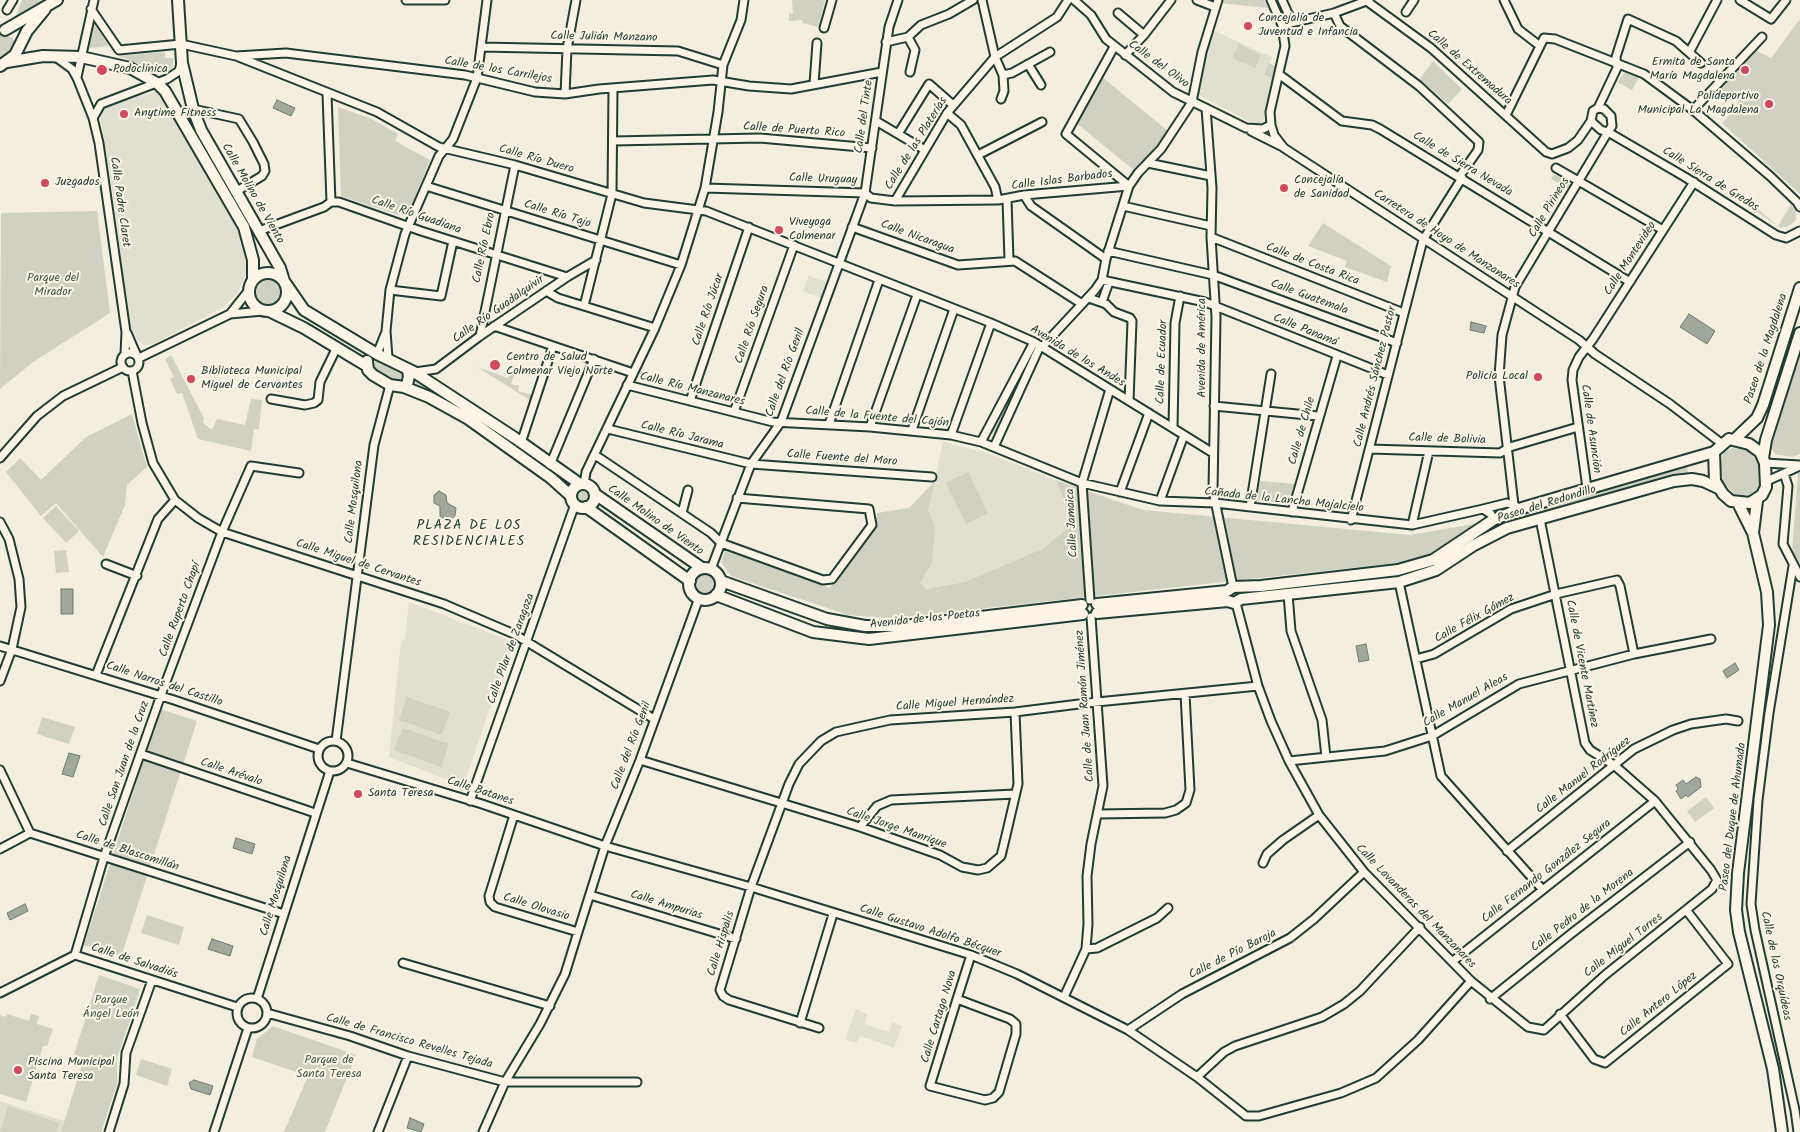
<!DOCTYPE html>
<html>
<head>
<meta charset="utf-8">
<style>
  body { margin:0 }
  canvas { display:block; background:#f3eede }
</style>
</head>
<body>
<canvas width="1800" height="1132"></canvas>
<script>
const c = document.querySelector('canvas').getContext('2d');
c.lineJoin = 'round';
function paint(path, color) { c.fillStyle = color; c.fill(path, 'evenodd'); }
const toPath = rows => new Path2D(rows.map(r => 'M' + r).join(''));
function strokePath(path, color, width, dash) { c.strokeStyle = color; c.lineWidth = width; c.lineCap = dash ? 'butt' : 'round'; c.setLineDash(dash || []); c.stroke(path); }
function label(font, color, halo, rows, align = 'center') {
  c.font = font + ' Kalam,sans-serif'; c.lineWidth = 4; c.setLineDash([]); c.textBaseline = 'middle'; c.strokeStyle = halo; c.fillStyle = color; for (const [text, x, y, turn = 0] of rows) {
    c.save(); c.translate(x, y); c.rotate((+turn || 0) * Math.PI / 180); c.textAlign = isNaN(turn) ? turn : align; if (halo) c.strokeText(text, 0, 0); c.fillText(text, 0, 0); c.restore();
  }
}
const built = toPath([
  [1212,30,1272,57,1269,63,1277,67,1263,122,1256,125,1199,95,1197,91],
  [158,91,243,236,247,272,237,294,223,307,153,344,144,345,132,336,129,327,114,201,99,108],
  [809,276,827,282,821,298,803,291],
  [943,442,987,453,1055,480,1071,514,1069,526,1044,548,965,582,927,589,920,583,932,563,935,526,928,510],
  [409,602,508,640,512,644,463,786,389,757,401,641,405,639],
  [856,1009,867,1014,865,1024,889,1032,892,1022,902,1026,894,1048,861,1036,856,1043,845,1039],
  [0,1101,64,1121,61,1132,0,1132]
]);
const green = toPath([
  [22,0,43,0,15,18],
  [792,0,825,0,818,27,803,23,802,20,789,21,789,13,793,14],
  [1222,0,1264,0,1268,8,1220,3],
  [1800,19,1800,194,1722,123,1737,107,1738,101,1719,87,1754,49,1771,58],
  [94,23,109,46,89,48],
  [0,34,13,38,15,44,10,53,0,61],
  [1239,44,1261,55,1255,68,1232,58],
  [165,52,165,58,173,58,173,66,167,73,163,74,119,56],
  [1433,61,1462,89,1448,104,1420,79],
  [1269,63,1277,67,1274,79,1264,75],
  [1625,72,1639,77,1632,90,1617,82],
  [1102,77,1168,131,1154,151,1135,171,1075,122],
  [338,107,372,119,398,134,395,141,430,160,409,212,398,215,341,196],
  [1554,174,1571,184,1569,189,1551,179],
  [1742,196,1778,226,1791,204,1796,211,1796,220,1789,226,1781,228,1739,200],
  [97,211,110,313,33,362,0,389,1,213],
  [1323,223,1391,266,1387,282,1345,267,1347,261,1308,246],
  '256 293a13 13 0 1 1 26 0a13 13 0 1 1-26 0Z',
  [1031,352,1033,354,996,434,993,434,990,431],
  [171,355,204,418,203,423,212,430,217,419,245,425,251,399,262,400,259,429,254,429,251,451,198,439,182,393,177,394,170,379,174,377,165,359],
  [1800,355,1800,454,1793,457,1775,454,1771,447],
  [379,359,401,372,403,375,402,380,395,381,378,373,374,369,374,363],
  [513,365,517,366,511,384,519,386,518,391,532,395,530,400,477,367,508,378],
  [414,377,516,443,564,480,562,482,411,383],
  [132,414,147,467,127,485,125,505,103,557,56,503,41,516,6,472,20,458,41,480,86,437],
  [1733,448,1748,450,1758,464,1761,475,1759,488,1752,495,1737,497,1723,481,1721,469,1722,457,1724,452],
  [1687,466,1688,474,1506,524,1436,567,1412,573,1435,565,1497,525,1520,514],
  [968,472,988,513,966,524,946,483],
  [1798,473,1800,473,1800,564,1792,551],
  [1055,480,1143,510,1410,535,1480,523,1432,555,1414,561,914,616,885,618,848,615,731,576,721,562,726,550,830,588,872,533,876,525,877,513,909,508,935,481,928,510,935,526,932,563,920,583,927,589,965,582,1044,548,1065,530,1069,526,1071,514],
  [1260,481,1295,484,1290,503,1257,501],
  '576 496a7 7 0 1 1 14 0a7 7 0 1 1-14 0Z',
  [56,506,79,531,66,543,43,518],
  [66,550,69,572,56,573,54,551],
  '696 583a10 10 0 1 1 20 0a10 10 0 1 1-20 0Z',
  [407,697,450,712,442,735,399,720],
  [160,709,197,721,121,957,84,945],
  [42,717,75,727,69,744,37,734],
  [403,728,449,744,441,767,394,750],
  [1706,797,1714,808,1695,822,1687,811],
  [147,915,184,927,179,945,141,933],
  [99,975,137,988,140,990,117,1058,117,1084,101,1132,61,1132,84,1058,74,1055],
  [7,1014,29,1021,31,1014,39,1016,37,1024,53,1029,47,1046,43,1046,26,1102,0,1094,0,1015,6,1017],
  [273,1026,356,1055,325,1132,284,1132,308,1076,252,1057,257,1039],
  [141,1059,172,1069,167,1086,136,1075],
  [8,1106,59,1123,56,1132,0,1132]
]);
const water = toPath([
  [277,100,295,108,291,116,273,108,277,100],
  [1689,314,1715,331,1707,344,1680,327,1689,314],
  [1471,322,1486,326,1484,333,1470,330,1471,322],
  [439,491,446,495,447,503,456,508,455,516,448,521,440,516,440,506,434,503,434,495,439,491],
  [61,589,73,589,73,614,61,614,61,589],
  [1366,644,1369,660,1359,662,1356,646,1366,644],
  [1735,663,1739,670,1727,678,1723,671,1735,663],
  [69,753,80,756,73,777,62,774,69,753],
  [1696,777,1700,779,1701,787,1688,797,1686,795,1681,799,1676,791,1678,789,1676,785,1683,780,1686,784,1696,777],
  [236,838,255,844,252,854,233,848,236,838],
  [25,904,28,911,10,920,7,913,25,904],
  [212,939,233,946,230,956,208,949,212,939],
  [194,1080,213,1086,210,1095,191,1089,189,1083,194,1080],
  [410,1118,424,1124,421,1132,407,1128,410,1118]
]);
const street = toPath([
  [406,0,445,0],
  [982,0,995,57,1003,75,1004,91,1001,99],
  [1074,0,1091,15,1106,39,1173,92,1246,128,1263,129,1271,125],
  [1197,0,1215,7],
  [1271,0,1282,25,1285,46,1270,112,1271,125,1274,135,1284,148,1579,340,1595,354,1670,404,1721,443],
  [1282,0,1292,22],
  [1504,0,1518,29,1540,46],
  [1740,0,1771,19,1786,0],
  [1368,2,1431,48,1546,152,1552,154,1568,148,1578,140,1591,121],
  [91,9,119,50,181,44,236,56,286,53,465,75,535,92,565,94,599,89,713,80,749,86,791,89,882,72],
  [7,10,13,0],
  [1406,12,1414,0],
  [1118,13,1144,35],
  [1334,13,1340,26,1419,86,1479,142,1478,150,1459,177],
  [1282,25,1334,13,1369,0],
  [824,28,832,0],
  [908,37,915,50,910,72],
  [886,42,908,37,921,25,949,14,973,0],
  [481,47,678,51,723,65],
  [1114,47,1066,134,1129,186],
  [1690,51,1717,0],
  [1125,55,1144,35,1171,0],
  [236,56,377,112,439,147,515,165,644,203,706,211,991,323,1034,342,1213,453],
  [57,58,72,69,77,78,93,118,99,143,126,332,125,354],
  [1028,64,1041,85],
  [1003,75,1012,73,1050,52],
  [1280,75,1342,121,1372,125,1380,129,1630,282],
  [77,77,94,0],
  [814,84,817,43],
  [327,94,331,202],
  [565,94,567,49,576,0],
  [1206,108,1212,188,1211,237,1216,317,1213,491,1233,587],
  [1598,108,1617,68,1616,57,1628,19,1676,41,1701,63],
  [193,109,239,119,253,142,264,164,265,171,262,176,237,191],
  [1693,110,1762,37],
  [947,113,961,125,995,187,998,200],
  [1506,115,1544,38,1555,39,1644,74,1693,110,1770,176,1797,202,1800,207],
  [93,118,101,104,167,79,179,71,181,63],
  [876,121,925,150],
  [1251,131,1281,146],
  [898,134,929,84,953,105],
  [613,141,760,138,872,148],
  [978,155,1042,122],
  [1148,163,1211,176],
  [1556,168,1663,230],
  [426,186,681,265],
  [705,188,865,193,871,198,895,201,998,200,1024,195,1129,186],
  [1024,195,1031,206,1106,259],
  [1007,199,1009,260],
  [895,201,947,113,995,57,1057,17,1068,0],
  [1123,206,1211,226],
  [852,227,958,265,1015,261,1082,304],
  [259,231,324,207,331,202,339,202,421,231,567,277],
  [1211,237,1404,313],
  [1108,251,1213,275,1397,343],
  [1102,280,1205,302,1388,375],
  [390,290,441,296,453,241],
  [546,291,558,298,655,328],
  [1089,298,1106,304,1114,312,1130,318,1132,321,1129,401],
  [1102,302,1109,282],
  [584,306,612,194,613,88],
  [230,314,249,290],
  [494,326,633,373],
  [127,333,137,356],
  [480,336,515,165],
  [1042,347,1095,290,1102,280,1106,259,1129,186,1138,173,1161,149,1192,102,1202,52,1218,0],
  '121 362a9 9 0 1 1 18 0a9 9 0 1 1-18 0Z',
  [377,354,385,334],
  [139,358,230,314,263,311],
  [388,358,386,331,390,290,405,234,439,156,453,139,477,78,487,0],
  [132,371,142,423,153,463,175,500,198,518,222,532,444,604,514,634,654,719],
  [415,372,436,369,480,336,567,277,596,260],
  [627,385,773,422,870,427,951,435,981,442,1082,483,1160,501,1215,503,1412,525,1483,509],
  [271,399,305,405,314,403,318,400,320,382,337,347],
  [690,401,749,227],
  [1214,406,1318,416],
  [734,412,794,245],
  [829,424,879,280],
  [870,427,917,295],
  [1173,428,1175,323,1180,296],
  [608,429,751,464,932,477],
  [912,430,954,309],
  [951,435,991,323],
  [981,442,1034,342],
  [521,443,553,346],
  [994,447,1040,346],
  [1370,449,1500,453,1510,447,1578,427],
  [595,455,711,533,721,543,823,580,832,579,872,525,869,509,737,498],
  [0,458,37,416,63,396,123,367],
  [1765,463,1800,465],
  [550,465,594,359],
  [1784,473,1788,486,1783,544,1800,577],
  [1767,481,1800,466],
  [584,484,586,472,655,328,681,265,705,188,718,112,723,65,741,20,744,0],
  [1587,488,1572,380,1573,370,1579,357,1593,339,1694,182],
  [1120,492,1149,413],
  [1160,501,1184,435],
  [1514,505,1499,376,1502,335,1515,287,1608,132,1612,126,1611,116,1604,109,1598,108,1593,111,1591,121,1601,130,1608,132,1685,177,1776,235,1786,238,1800,231],
  [1250,507,1271,374],
  [1292,512,1337,356],
  [682,513,688,490],
  [1351,520,1423,240,1462,178],
  [1493,520,1491,514,1483,509,1507,503,1516,506],
  [0,522,9,539,19,579,21,607,12,649,0,681],
  [1412,525,1429,451],
  [106,564,137,576],
  [1793,566,1769,713,1758,800,1751,904,1755,930,1795,1110,1798,1132],
  [711,569,751,464,781,422,865,193,889,27,898,0],
  [1399,582,1441,776,1542,889],
  [1288,594,1291,631,1322,720,1326,757],
  [1090,600,1082,483,1110,389],
  [1236,603,1258,686,1271,721,1289,761,1319,815,1364,872,1471,981,1528,1027,1544,1030,1605,975,1712,889,1717,880,1711,870,1655,801,1614,765,1590,750,1585,743,1540,519],
  [0,646,174,700,319,749],
  [1416,659,1434,654,1511,609,1556,594,1617,580,1620,586,1634,654],
  [96,675,158,519,175,500],
  '318 756a15 15 0 1 1 30 0a15 15 0 1 1-30 0Z',
  [336,741,374,445,390,385],
  [141,754,315,813],
  [640,760,860,827,940,855,962,867,978,870,987,868,1001,856,1007,831,1018,784,1015,712],
  [1289,761,1385,751,1432,736,1519,684,1634,654,1711,639],
  [347,763,482,804,605,846,751,887,971,955,1017,974,1128,1030,1197,1077,1246,1116,1259,1116,1341,1093,1376,1078,1418,1040,1471,981],
  [0,770,30,833,284,914],
  [470,801,575,504],
  [1098,814,1165,813,1176,810,1186,803,1190,790,1185,694],
  [514,815,489,896,490,902,495,907,578,932,605,846,640,760,699,598],
  [860,827,877,806,891,800,1015,794],
  [0,849,30,833],
  [1507,851,1634,749,1673,730,1691,724,1726,719,1738,721],
  [1263,863,1267,854,1283,840,1319,815],
  [590,895,736,939],
  [1086,949,1097,948,1157,918,1168,908],
  [75,955,104,857,161,695,222,532,251,466,299,473],
  [1453,961,1655,801],
  [403,963,550,1006],
  [0,993,75,955,237,1007],
  [1064,997,1086,949,1088,924,1087,876,1091,844,1103,786,1091,617],
  '237 1013a15 15 0 1 1 30 0a15 15 0 1 1-30 0Z',
  [257,999,330,771],
  [957,999,1010,1019,1016,1024,1016,1034,999,1092,993,1098,985,1100,930,1086,957,999,971,955],
  [1490,999,1572,933,1690,842],
  [267,1013,350,1036,408,1056,505,1082,637,1082],
  [1560,1014,1594,1059,1605,1063,1728,964,1687,911],
  [800,1023,833,914],
  [819,1028,729,1000,723,996,720,990,751,887,789,784,799,764,821,741,836,732,890,720,1015,712,1087,703,1258,686],
  [1128,1030,1182,994,1290,938,1314,919,1364,872],
  [1197,1077,1224,1052,1235,1046,1322,1017,1344,1004,1360,991,1420,927],
  [109,1132,124,1084,126,1053,152,980],
  [214,1132,248,1028],
  [378,1132,408,1056],
  [483,1132,505,1082,540,1024,565,974,578,932]
]);
const secondary = toPath([
  [178,0,182,63,193,109,201,130,280,268,284,281,304,310,377,354,414,372,515,438,580,484],
  [5,30,57,0],
  [7,62,43,56,81,57,130,68,157,83,165,91,244,227,253,260,253,280],
  [0,66,15,55,27,31,45,9],
  '249 292a19 19 0 1 1 38 0a19 19 0 1 1-38 0Z',
  [271,312,304,328,367,366],
  [367,361,368,370,373,375,390,385,404,387,407,385,409,376,408,371],
  [404,387,429,397,467,418,551,478,571,496],
  [1729,439,1749,444,1760,452,1765,463,1766,487,1762,495,1750,503,1731,501,1723,494,1715,481,1714,452,1729,439],
  [1735,439,1757,418,1763,405,1800,288],
  [1763,458,1766,440,1800,333],
  '571 496a12 12 0 1 1 24 0a12 12 0 1 1-24 0Z',
  [595,494,702,568],
  [1757,501,1753,533,1767,592,1769,625,1738,873,1736,910,1739,932,1773,1069,1782,1132],
  [1738,503,1752,531],
  [586,507,690,581],
  '689 584a16 16 0 1 1 32 0a16 16 0 1 1-32 0Z',
  [721,581,827,619,865,626,904,626,1082,605],
  [716,595,813,632,869,639,1083,614],
  [1241,599,1399,582,1436,570,1474,545,1507,528,1674,481,1692,479,1703,481,1718,488],
  [1097,604,1227,591,1233,587,1261,586,1398,570,1433,560,1493,520,1522,508,1714,452],
  [1097,613,1228,601,1234,603,1241,599]
]);
const markers = [
  [1248,26,5,"#d1495b"],
  [102,70,6,"#d1495b"],
  [1745,70,5,"#d1495b"],
  [1769,104,5,"#d1495b"],
  [124,114,5,"#d1495b"],
  [45,183,5,"#d1495b"],
  [1284,188,5,"#d1495b"],
  [779,230,5,"#d1495b"],
  [495,365,6,"#d1495b"],
  [1538,377,5,"#d1495b"],
  [191,379,5,"#d1495b"],
  [358,794,5,"#d1495b"],
  [18,1070,5,"#d1495b"]
];
const poiNames = [
  ["Concejalía de",1258,19],
  ["Juventud e Infancia",1258,33],
  ["Ermita de Santa",1735,63,"right"],
  ["María Magdalena",1735,77,"right"],
  ["Podoclínica",113,70],
  ["Polideportivo",1759,97,"right"],
  ["Municipal La Magdalena",1759,111,"right"],
  ["Anytime Fitness",134,114],
  ["Concejalía",1294,181],
  ["de Sanidad",1294,195],
  ["Juzgados",55,183],
  ["Viveyoga",789,223],
  ["Colmenar",789,237],
  ["Centro de Salud",506,358],
  ["Colmenar Viejo Norte",506,372],
  ["Biblioteca Municipal",201,372],
  ["Miguel de Cervantes",201,386],
  ["Policia Local",1528,377,"right"],
  ["Santa Teresa",368,794],
  ["Piscina Municipal",28,1063],
  ["Santa Teresa",28,1077]
];
const streetNames = [
  ["Calle Julián Manzano",604,38,1],
  ["Calle del Olivo",1158,65,36],
  ["Calle de Extremadura",1469,68,41],
  ["Calle de los Carrilejos",498,71,10],
  ["Calle del Tinte",865,117,-82],
  ["Calle de Puerto Rico",794,131,4],
  ["Calle de las Platerías",917,144,-58],
  ["Calle Río Duero",536,160,16],
  ["Calle de Sierra Nevada",1462,165,31],
  ["Calle Uruguay",823,180,2],
  ["Calle Sierra de Gredos",1710,180,32],
  ["Calle Islas Barbados",1062,181,-7],
  ["Calle Molino de Viento",252,194,60],
  ["Calle Padre Claret",119,202,82],
  ["Calle Pirineos",1550,208,-59],
  ["Calle Río Tajo",557,215,17],
  ["Calle Río Guadiana",416,216,19],
  ["Calle Nicaragua",917,238,20],
  ["Carretera de Hoyo de Manzanares",1446,240,33],
  ["Calle Río Ebro",485,248,-78],
  ["Calle Montevideo",1631,259,-57],
  ["Calle de Costa Rica",1312,265,21],
  ["Calle Guatemala",1309,298,20],
  ["Calle Río Guadalquivir",499,310,-35],
  ["Calle Río Júcar",709,310,-71],
  ["Calle Río Segura",753,325,-71],
  ["Calle Panamá",1305,331,22],
  ["Avenida de América",1203,348,-90],
  ["Paseo de la Magdalena",1767,349,-72],
  ["Avenida de los Andes",1077,357,31],
  ["Calle de Ecuador",1163,362,-88],
  ["Calle del Río Genil",786,373,-70],
  ["Calle Andrés Sánchez Pastor",1376,377,-76],
  ["Calle Río Manzanares",692,390,14],
  ["Calle de la Fuente del Cajón",877,418,5],
  ["Calle de Asunción",1590,429,82],
  ["Calle de Chile",1303,431,-74],
  ["Calle Río Jarama",682,436,14],
  ["Calle de Bolivia",1447,440,2],
  ["Calle Fuente del Moro",842,459,4],
  ["Cañada de la Lancha Majalcielo",1284,501,6],
  ["Calle Mosquilona",355,502,-83],
  ["Paseo del Redondillo",1547,505,-17],
  ["Calle Molino de Viento",655,521,35],
  ["Calle Jamaica",1073,523,-93],
  ["Calle Miguel de Cervantes",358,564,18],
  ["Calle Ruperto Chapí",181,610,-70],
  ["Calle Félix Gómez",1475,619,-29],
  ["Avenida de los Poetas",925,620,-6],
  ["Calle Pilar de Zaragoza",512,649,-70],
  ["Calle de Vicente Martínez",1581,664,79],
  ["Calle Narros del Castillo",164,685,18],
  ["Calle Manuel Aleas",1466,701,-30],
  ["Calle Miguel Hernández",955,704,-4],
  ["Calle de Juan Ramón Jiménez",1086,706,-94],
  ["Calle del Río Genil",632,746,-69],
  ["Calle San Juan de la Cruz",125,764,-71],
  ["Calle Arévalo",231,773,19],
  ["Calle Manuel Rodríguez",1584,776,-38],
  ["Calle Batanes",480,792,18],
  ["Paseo del Duque de Ahumada",1734,817,-83],
  ["Calle Jorge Manrique",896,829,19],
  ["Calle de Blascomillán",127,852,18],
  ["Calle Fernando González Segura",1547,872,-38],
  ["Calle Mosquilona",277,896,-73],
  ["Calle Ampurias",666,906,17],
  ["Calle Lavanderas del Manzanares",1415,907,46],
  ["Calle Olovasio",536,908,17],
  ["Calle Pedro de la Morena",1583,911,-38],
  ["Calle Gustavo Adolfo Bécquer",930,932,18],
  ["Calle Hispalis",722,944,-73],
  ["Calle Miguel Torres",1624,946,-38],
  ["Calle de Pío Baroja",1233,955,-27],
  ["Calle de Salvadiós",134,962,18],
  ["Calle de las Orquídeas",1775,966,78],
  ["Calle Antero López",1659,1005,-39],
  ["Calle Cartago Nova",940,1017,-73],
  ["Calle de Francisco Revelles Tejada",409,1042,16]
];
const parkNames = [
  ["Parque del",53,279],
  ["Mirador",53,293],
  ["Parque",111,1001],
  ["Ángel León",111,1015],
  ["Parque de",329,1061],
  ["Santa Teresa",329,1075]
];
const neighbourhoodNames = [
  ["PLAZA DE LOS",469,527],
  ["RESIDENCIALES",469,543]
];
paint(built, '#e1dfd0');
paint(green, '#d0d1c2');
paint(water, '#a0a89b');
strokePath(water, '#6c7d72', 1);
strokePath(street, '#1f3d34', 11);
strokePath(secondary, '#1f3d34', 14);
strokePath(street, '#fcf5e5', 7);
strokePath(secondary, '#fcf5e5', 10);
for (const [x, y, r, color] of markers) { const dot = new Path2D(); dot.arc(x, y, r, 0, 2 * Math.PI); c.fillStyle = color; c.fill(dot); strokePath(dot, '#fcf5e5', 2); }
label('12px', '#1f3d34', '#fcf5e5', poiNames, 'left');
label('12px', '#1f3d34', '#fcf5e5', streetNames);
label('12px', '#425b50', '#fcf5e5', parkNames);
c.letterSpacing = '1px';
label('14px', '#1f3d34', '#fcf5e5', neighbourhoodNames);
c.letterSpacing = '0px';
</script>
</body>
</html>
